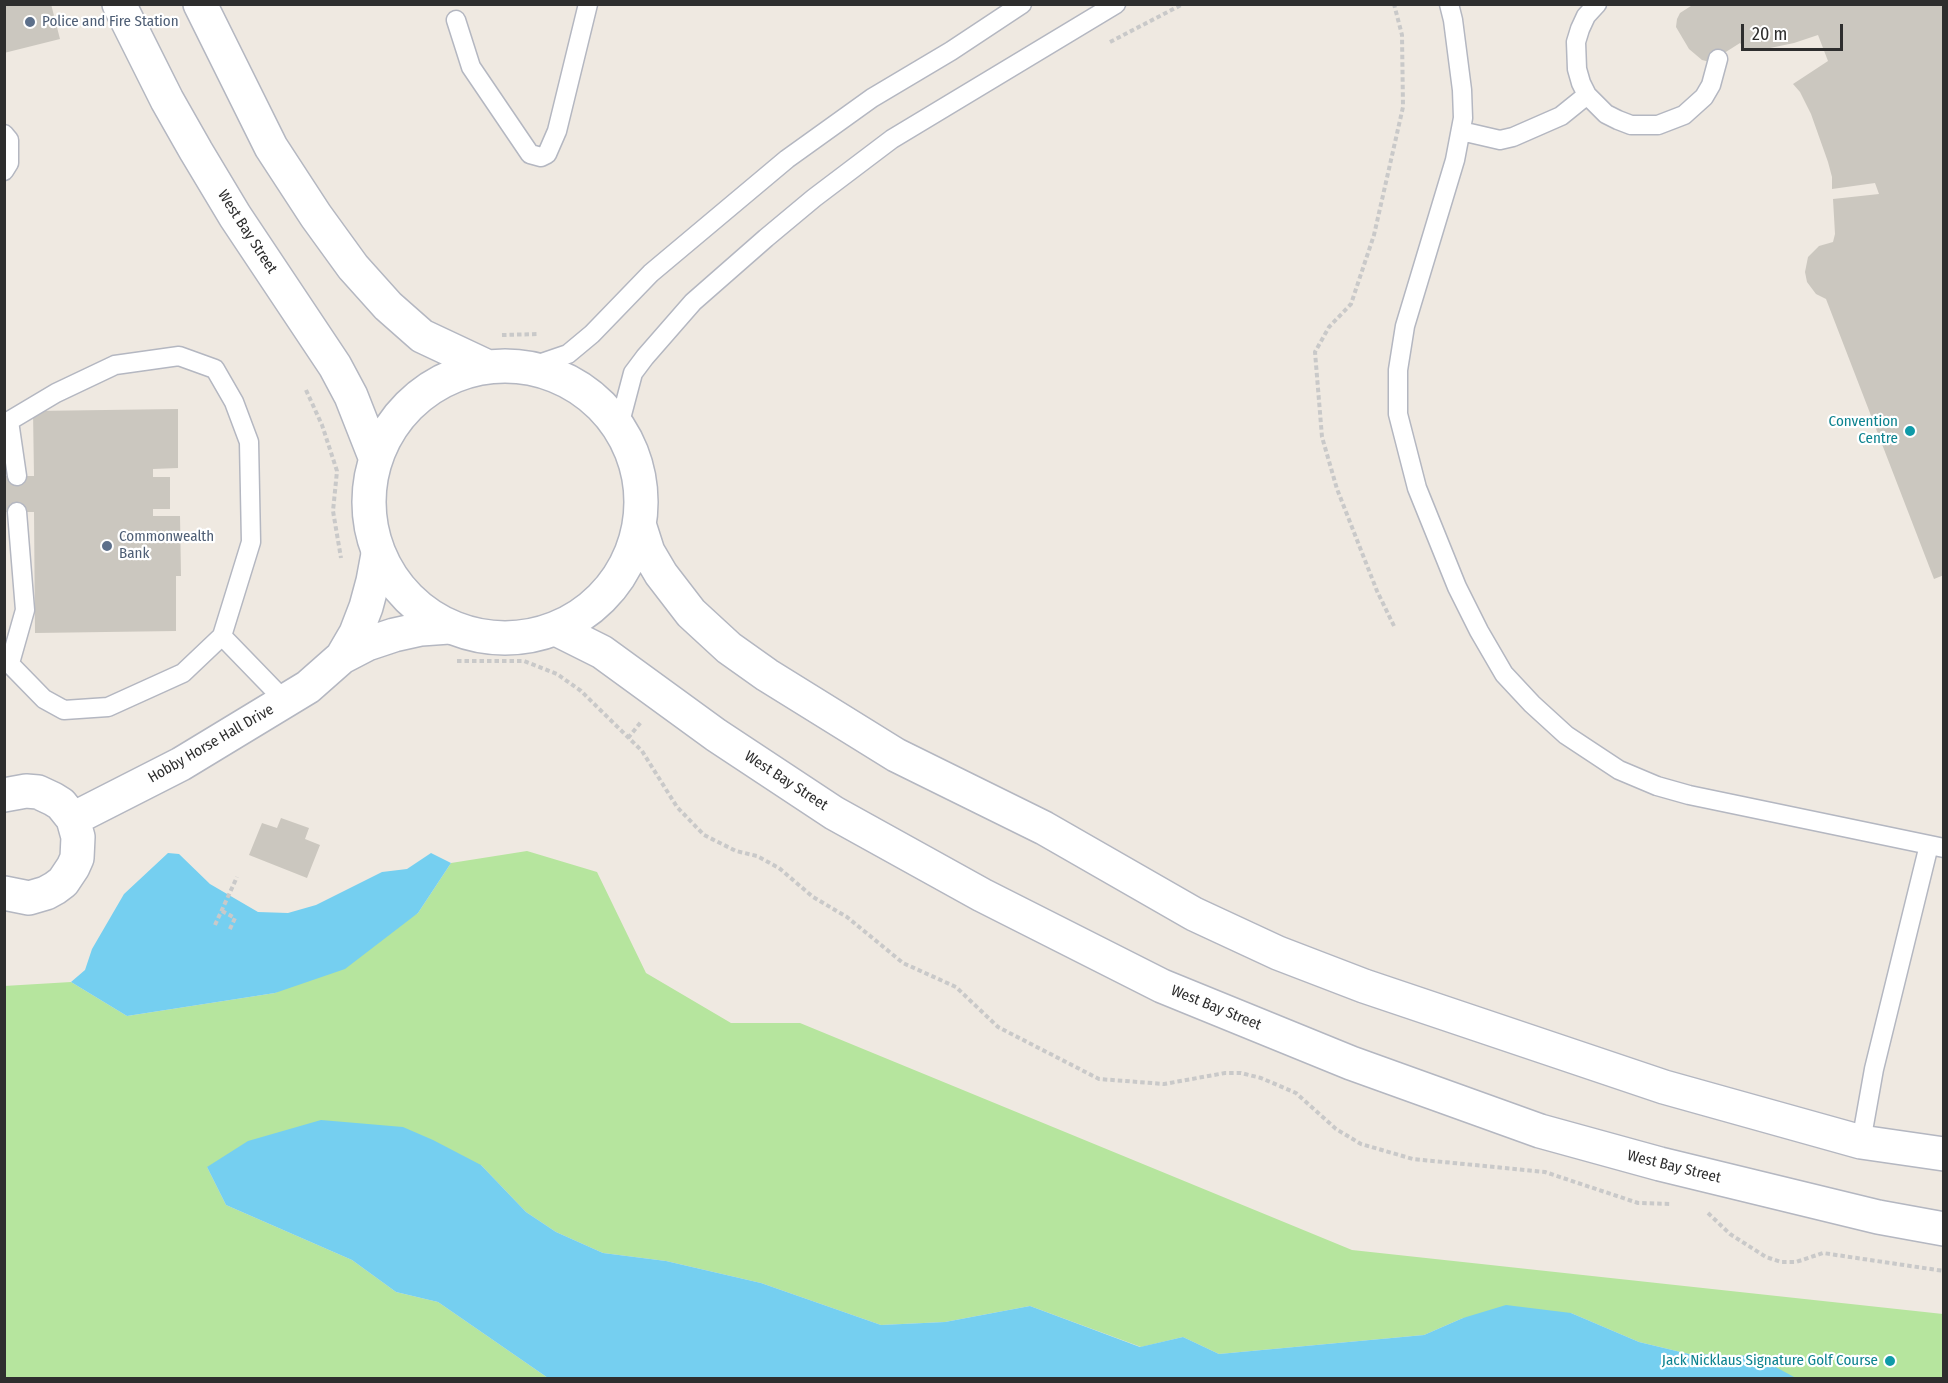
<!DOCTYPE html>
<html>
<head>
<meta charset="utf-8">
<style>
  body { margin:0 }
  #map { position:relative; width:1948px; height:1383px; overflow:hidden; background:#efe9e1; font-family:"Fira Sans Condensed",sans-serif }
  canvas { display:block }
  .frame { position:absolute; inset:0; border:6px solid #2e2e2e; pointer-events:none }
  .scale { position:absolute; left:1741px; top:24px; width:102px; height:27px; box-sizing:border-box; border:3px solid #2e2e2e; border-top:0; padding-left:8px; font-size:18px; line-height:21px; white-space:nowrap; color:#2e2e2e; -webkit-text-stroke:4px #fff; paint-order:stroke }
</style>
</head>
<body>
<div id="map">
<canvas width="1948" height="1383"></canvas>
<div class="frame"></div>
<div class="scale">20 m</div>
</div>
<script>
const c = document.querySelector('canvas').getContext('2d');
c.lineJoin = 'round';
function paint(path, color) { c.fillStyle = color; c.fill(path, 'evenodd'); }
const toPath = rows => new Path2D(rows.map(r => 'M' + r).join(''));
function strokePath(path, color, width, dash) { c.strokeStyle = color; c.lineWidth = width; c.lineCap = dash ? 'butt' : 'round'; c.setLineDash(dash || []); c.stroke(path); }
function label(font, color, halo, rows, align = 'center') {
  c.font = font + ' "Fira Sans Condensed",sans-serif'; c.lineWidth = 4.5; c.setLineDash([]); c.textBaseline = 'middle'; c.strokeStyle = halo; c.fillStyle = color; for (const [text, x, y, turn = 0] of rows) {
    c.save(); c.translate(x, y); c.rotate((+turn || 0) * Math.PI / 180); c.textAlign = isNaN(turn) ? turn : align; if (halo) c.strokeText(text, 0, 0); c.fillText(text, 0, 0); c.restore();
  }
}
const green = toPath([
  [527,851,597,872,646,973,731,1023,800,1023,1352,1250,1943,1314,1943,1378,1772,1378,1755,1356,1689,1354,1639,1342,1571,1313,1463,1318,1424,1335,1219,1354,1183,1337,1141,1347,1030,1306,945,1322,881,1325,761,1283,666,1261,603,1253,556,1232,526,1212,481,1165,207,1167,226,1205,352,1260,396,1292,438,1302,548,1378,5,1378,4,986,71,982,127,1016,275,993,418,913,451,863]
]);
const water = toPath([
  [168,853,179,854,210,884,258,912,288,913,316,905,382,872,407,869,431,853,451,863,418,913,345,969,275,993,127,1016,71,982,85,970,92,949,124,894],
  [321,1120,403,1127,433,1140,481,1165,526,1212,556,1232,603,1253,666,1261,761,1283,881,1325,945,1322,1030,1306,1140,1347,1183,1337,1219,1354,1424,1335,1463,1318,1506,1305,1571,1313,1639,1342,1689,1354,1755,1356,1796,1378,548,1378,438,1302,396,1292,352,1260,226,1205,207,1167,248,1141]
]);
const building = toPath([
  [4,4,51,4,60,39,4,53],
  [1694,4,1944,4,1944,575,1934,579,1826,299,1816,294,1807,282,1805,272,1808,257,1819,246,1833,242,1835,234,1833,199,1879,194,1875,183,1832,189,1832,177,1828,162,1811,114,1800,92,1793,84,1828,61,1818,35,1794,43,1770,48,1745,49,1740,43,1710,62,1702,60,1689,49,1676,27,1677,19,1680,13],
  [178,409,178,468,153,469,153,477,170,477,170,509,153,509,153,516,180,516,181,576,176,576,176,631,35,633,34,512,4,512,4,476,34,476,33,411],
  [281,818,309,828,305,839,320,845,307,878,249,855,262,823,277,828]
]);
const path = toPath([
  [1110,42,1183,4],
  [502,335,539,334],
  [306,390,322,425,337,471,333,511,341,558],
  [1394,626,1377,591,1337,489,1322,437,1315,352,1329,327,1351,304,1374,235,1403,107,1402,35,1394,4],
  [457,661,524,661,557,674,581,691,642,751,677,807,704,835,736,851,757,856,779,868,813,897,847,917,903,963,956,987,998,1027,1099,1079,1164,1084,1225,1073,1241,1073,1261,1078,1296,1093,1336,1129,1361,1144,1413,1159,1545,1172,1638,1203,1672,1204],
  [628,738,641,722],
  [222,911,235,918,229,931],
  [215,925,237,877],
  [1708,1213,1730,1234,1766,1257,1781,1262,1796,1262,1823,1253,1944,1271]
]);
const lane = toPath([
  [1449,4,1453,20,1462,90,1463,118,1455,160,1405,326,1398,370,1398,414,1417,488,1457,587,1479,631,1504,674,1532,704,1566,735,1619,770,1657,786,1689,795,1944,848],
  [1597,4,1586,16,1580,29,1576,42,1577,69,1581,83,1587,95,1606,114,1618,120,1631,125,1658,125,1684,115,1704,97,1711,85,1718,59],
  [456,20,471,67,530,154,541,157,547,154,557,131,588,4],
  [1461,131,1500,140,1513,137,1561,116,1587,95],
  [4,134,9,140,9,163,4,171],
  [527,368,568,354,592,334,651,273,787,159,872,98,951,51,1022,4],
  [9,421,17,476],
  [4,425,9,421,56,393,115,365,179,356,215,369,234,402,249,442,251,542,222,636,183,673,108,707,64,710,44,699,4,658],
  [619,426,633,373,645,357,693,302,766,238,814,198,892,139,1116,4],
  [222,636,285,701],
  [10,663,25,610,17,512],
  [1861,1142,1874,1069,1929,845]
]);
const street = toPath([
  [342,657,356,633,366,607,373,581,378,554],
  [4,795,26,791,38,792,53,799,61,804,73,819,78,837,77,858,73,867,63,882,55,888,46,893,29,898,4,893],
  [73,819,181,764,308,687,342,657,367,644,394,635,421,629,449,627]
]);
const secondary = toPath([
  [119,4,167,100,196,151,235,216,335,366,351,396,375,457],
  [200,4,271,147,316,216,353,267,388,306,422,336,488,367],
  '369 502a136 136 0 1 1 272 0a136 136 0 1 1-272 0Z',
  [640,527,648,552,661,574,691,613,729,648,767,675,896,755,1044,828,1194,914,1278,953,1364,986,1664,1087,1861,1142,1944,1154],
  [556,629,602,652,716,735,834,813,982,895,1162,986,1351,1063,1540,1131,1660,1164,1878,1217,1944,1229]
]);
const markers = [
  [30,22,6,"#5c6f8a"],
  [1910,431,6,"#0f9aa8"],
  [107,546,6,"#5c6f8a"],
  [1890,1361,6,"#0f9aa8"]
];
const serviceNames = [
  ["Police and Fire Station",42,22],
  ["Commonwealth",119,537],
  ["Bank",119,554]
];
const streetNames = [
  ["West Bay Street",247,232,57],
  ["Hobby Horse Hall Drive",211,744,-30],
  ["West Bay Street",786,781,33],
  ["West Bay Street",1216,1008,22],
  ["West Bay Street",1674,1167,14]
];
const cultureNames = [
  ["Convention",1898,422],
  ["Centre",1898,439],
  ["Jack Nicklaus Signature Golf Course",1878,1361]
];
paint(green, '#b6e59e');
paint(water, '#75cff0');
paint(building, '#cbc7bf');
strokePath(lane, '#b4b7c1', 21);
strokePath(street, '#b4b7c1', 36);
strokePath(secondary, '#b4b7c1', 36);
strokePath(path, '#c9c9c9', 4, [4.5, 3]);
strokePath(lane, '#fff', 18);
strokePath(street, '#fff', 33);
strokePath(secondary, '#fff', 33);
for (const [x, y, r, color] of markers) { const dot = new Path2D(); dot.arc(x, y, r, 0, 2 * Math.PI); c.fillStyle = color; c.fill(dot); strokePath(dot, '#fff', 2); }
label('15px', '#4e5e75', '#fff', serviceNames, 'left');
label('15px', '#2e2e2e', '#fff', streetNames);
label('15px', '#0d838f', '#fff', cultureNames, 'right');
</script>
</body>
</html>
